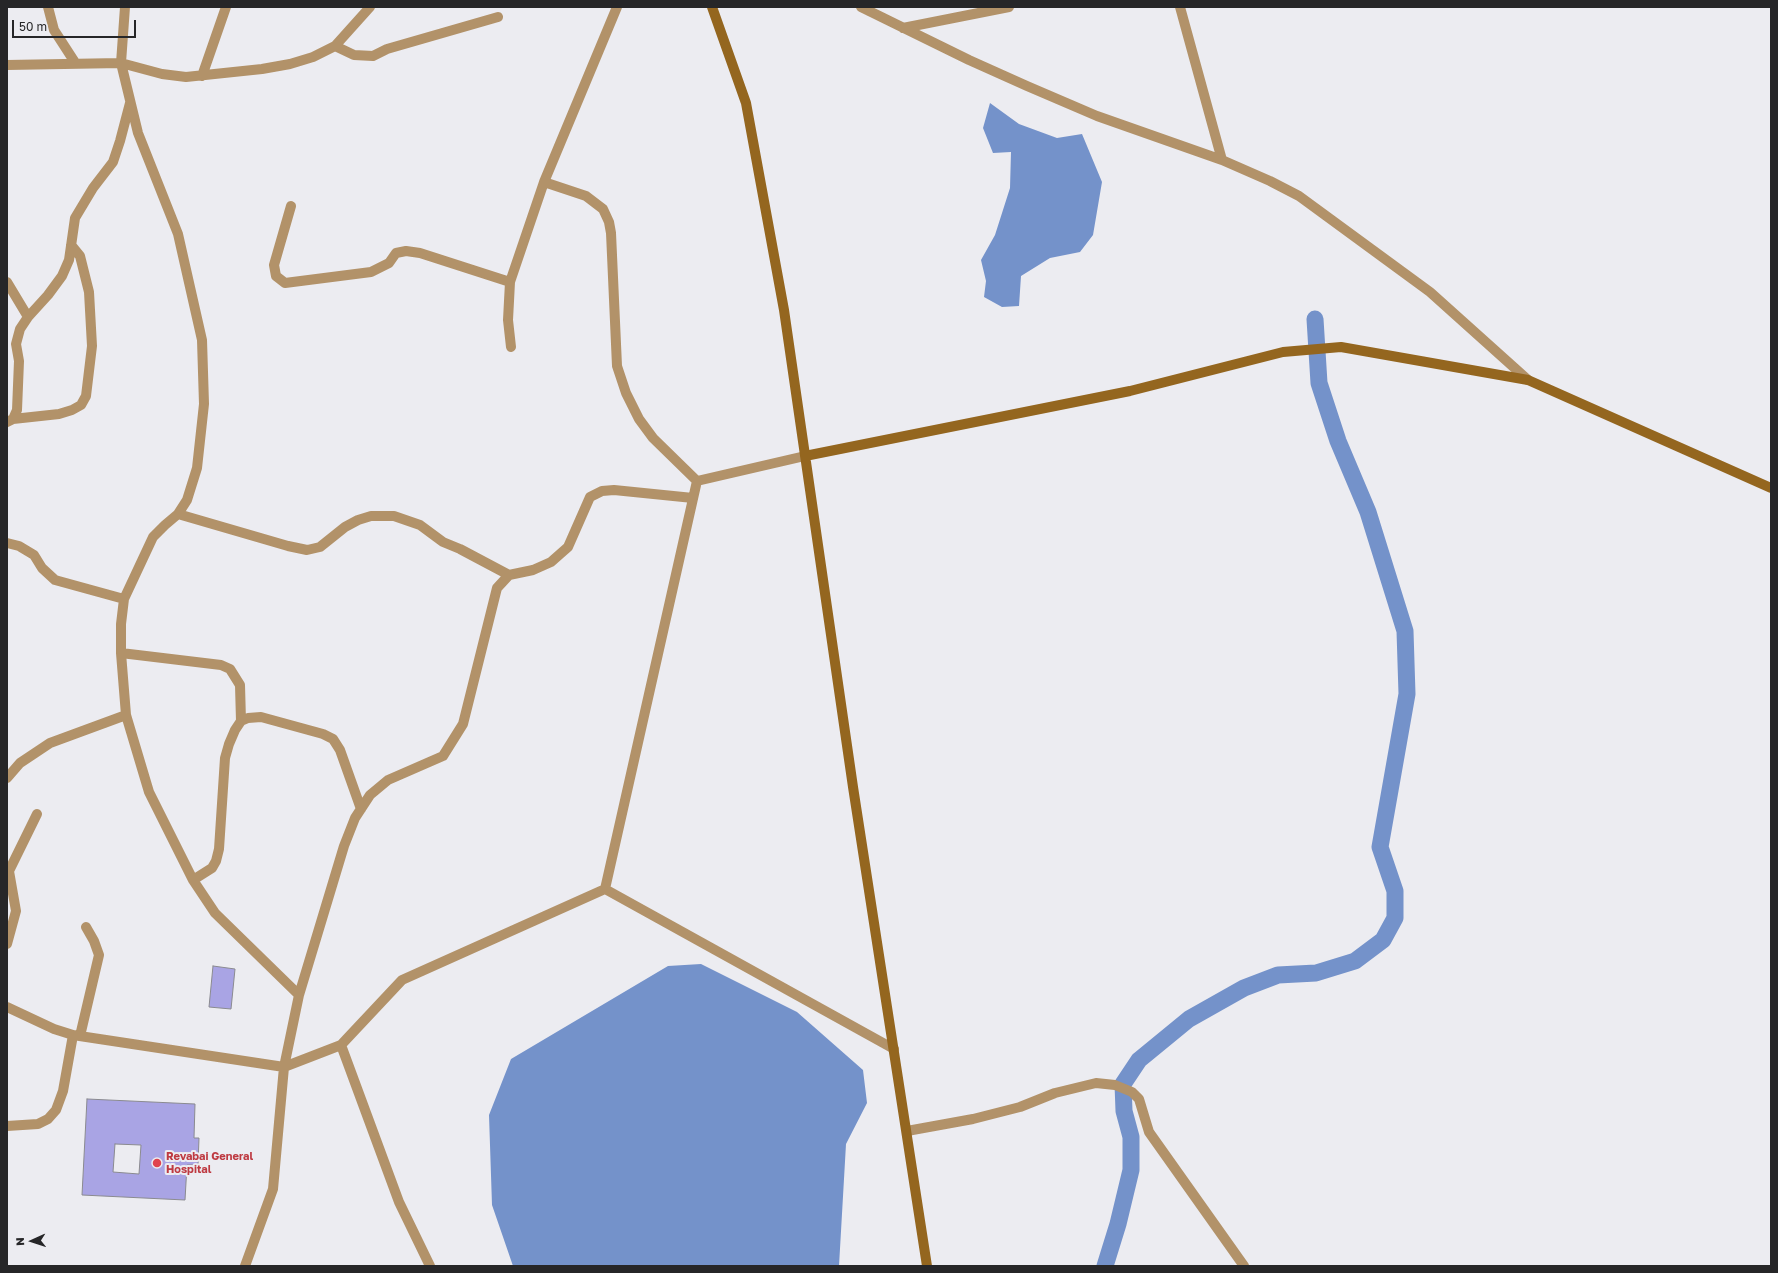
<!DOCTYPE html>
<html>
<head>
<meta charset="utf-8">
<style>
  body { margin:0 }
  #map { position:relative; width:1778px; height:1273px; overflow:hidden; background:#ececf1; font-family:"Golos Text",sans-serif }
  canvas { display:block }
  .frame { position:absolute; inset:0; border:8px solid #262628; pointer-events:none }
  .north { position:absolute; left:12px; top:1221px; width:40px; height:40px; -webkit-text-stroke:3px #ececf1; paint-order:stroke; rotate:267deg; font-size:11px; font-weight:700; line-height:16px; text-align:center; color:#262628 }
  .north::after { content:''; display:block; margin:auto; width:14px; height:18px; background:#262628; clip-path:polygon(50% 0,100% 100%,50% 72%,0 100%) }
  .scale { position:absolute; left:12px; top:20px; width:124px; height:18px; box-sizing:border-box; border:2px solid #262628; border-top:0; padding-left:5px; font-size:12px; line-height:14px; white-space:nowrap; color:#262628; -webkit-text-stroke:3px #ececf1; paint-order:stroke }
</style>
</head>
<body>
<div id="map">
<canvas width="1778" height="1273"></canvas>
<div class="frame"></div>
<div class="north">N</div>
<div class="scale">50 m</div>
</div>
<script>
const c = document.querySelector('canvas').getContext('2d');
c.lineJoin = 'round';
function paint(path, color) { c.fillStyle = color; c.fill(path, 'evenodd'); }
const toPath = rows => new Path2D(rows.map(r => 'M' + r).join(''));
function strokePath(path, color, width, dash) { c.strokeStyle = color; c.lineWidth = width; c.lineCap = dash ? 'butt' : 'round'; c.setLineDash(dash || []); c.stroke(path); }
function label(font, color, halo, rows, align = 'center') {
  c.font = font + ' "Golos Text",sans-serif'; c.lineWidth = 4; c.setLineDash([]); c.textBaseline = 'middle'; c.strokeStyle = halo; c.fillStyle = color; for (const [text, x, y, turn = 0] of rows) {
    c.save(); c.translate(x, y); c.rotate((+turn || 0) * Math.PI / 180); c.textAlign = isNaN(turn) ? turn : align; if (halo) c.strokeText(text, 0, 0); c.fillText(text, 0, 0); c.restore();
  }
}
const water = toPath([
  [990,103,1019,124,1057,138,1082,134,1102,182,1093,235,1080,252,1050,258,1021,276,1019,306,1002,307,984,297,986,281,981,260,995,235,1010,188,1011,152,993,153,983,128],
  [701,964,797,1012,863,1070,867,1103,846,1144,839,1266,513,1266,492,1205,489,1115,511,1059,668,966]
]);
const canal = toPath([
  [1105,1266,1118,1224,1131,1170,1131,1137,1124,1111,1123,1084,1139,1060,1189,1019,1244,988,1278,975,1316,973,1355,961,1383,940,1395,918,1395,891,1380,847,1407,694,1405,631,1368,512,1338,441,1319,383,1315,319]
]);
const building = toPath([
  [213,966,235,969,231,1009,209,1007,213,966],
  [87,1099,195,1104,194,1138,199,1138,198,1165,187,1165,185,1200,82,1195,87,1099],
  [115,1144,141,1145,139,1174,113,1172,115,1144]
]);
const street = toPath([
  [48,7,54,30,76,64],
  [125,7,121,63,138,133,178,234,202,340,204,404,197,468,187,500,178,514,165,525,153,537,124,599,121,624,121,653,126,715,149,792,193,880,215,913,299,995],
  [861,7,969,60,1027,86,1097,116,1222,160,1270,181,1299,196,1430,292,1528,380],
  [1180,7,1222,160],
  [903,28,1009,7],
  [335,46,354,55,373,56,387,49,498,17],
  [7,65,121,63,162,74,186,77,262,69,290,64,313,57,335,46,370,7],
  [202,76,226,7],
  [544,182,586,196,603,209,609,222,611,233,617,366,626,393,639,419,653,438,697,481],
  [291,206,274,265,276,276,285,283,371,272,389,263,396,253,406,251,420,253,510,282],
  [7,282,28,317],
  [511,347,508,320,510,282,544,182,617,7],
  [13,419,59,414,72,410,81,405,86,396,92,346,89,292,80,256,71,245],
  [7,422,13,419,17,410,19,361,16,344,20,329,28,317,48,295,62,276,69,260,75,218,93,188,113,162,120,141,130,103],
  [178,514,288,546,307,550,320,547,345,527,358,520,371,516,394,516,420,525,443,542,460,549,509,575],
  [7,543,19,546,34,555,42,568,55,580,124,599],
  [121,653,221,665,230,669,240,685,241,721],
  [7,778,20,763,50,743,126,715],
  [193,880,212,868,216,861,219,849,225,758,229,744,235,730,241,721,248,718,261,717,323,734,333,739,340,750,361,809],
  [605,889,894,1049],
  [7,944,16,911,9,871,37,814],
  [7,1007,54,1029,73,1035,284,1067,299,995,344,846,355,818,370,795,388,780,443,756,463,724,497,588,509,575,533,570,551,562,568,547,590,497,602,491,614,490,693,498],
  [80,1036,99,955,94,941,86,927],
  [341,1045,399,1202,430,1266],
  [7,1126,38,1124,48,1119,56,1110,63,1091,73,1035],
  [907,1131,973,1119,1020,1107,1055,1093,1096,1083,1115,1085,1132,1092,1139,1099,1149,1132,1244,1266],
  [245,1266,273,1189,284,1067,341,1045,402,980,605,889,697,481,805,456]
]);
const secondary = toPath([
  [712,7,746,103,784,310,853,787,927,1266],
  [805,456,1130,391,1283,352,1341,347,1528,380,1771,488]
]);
const markers = [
  [157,1163,5,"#e0444e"]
];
const healthNames = [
  ["Revabai General",166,1157],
  ["Hospital",166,1170]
];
paint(water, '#7492ca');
strokePath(canal, '#7492ca', 17);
paint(building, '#a9a4e4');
strokePath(building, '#8a8a8f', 1);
strokePath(street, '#b29269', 10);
strokePath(secondary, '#94661f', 10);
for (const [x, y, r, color] of markers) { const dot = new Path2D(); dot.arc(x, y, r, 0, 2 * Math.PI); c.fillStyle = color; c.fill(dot); strokePath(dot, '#ececf1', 1.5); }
label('bold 11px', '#be3a42', '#ececf1', healthNames, 'left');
</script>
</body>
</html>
